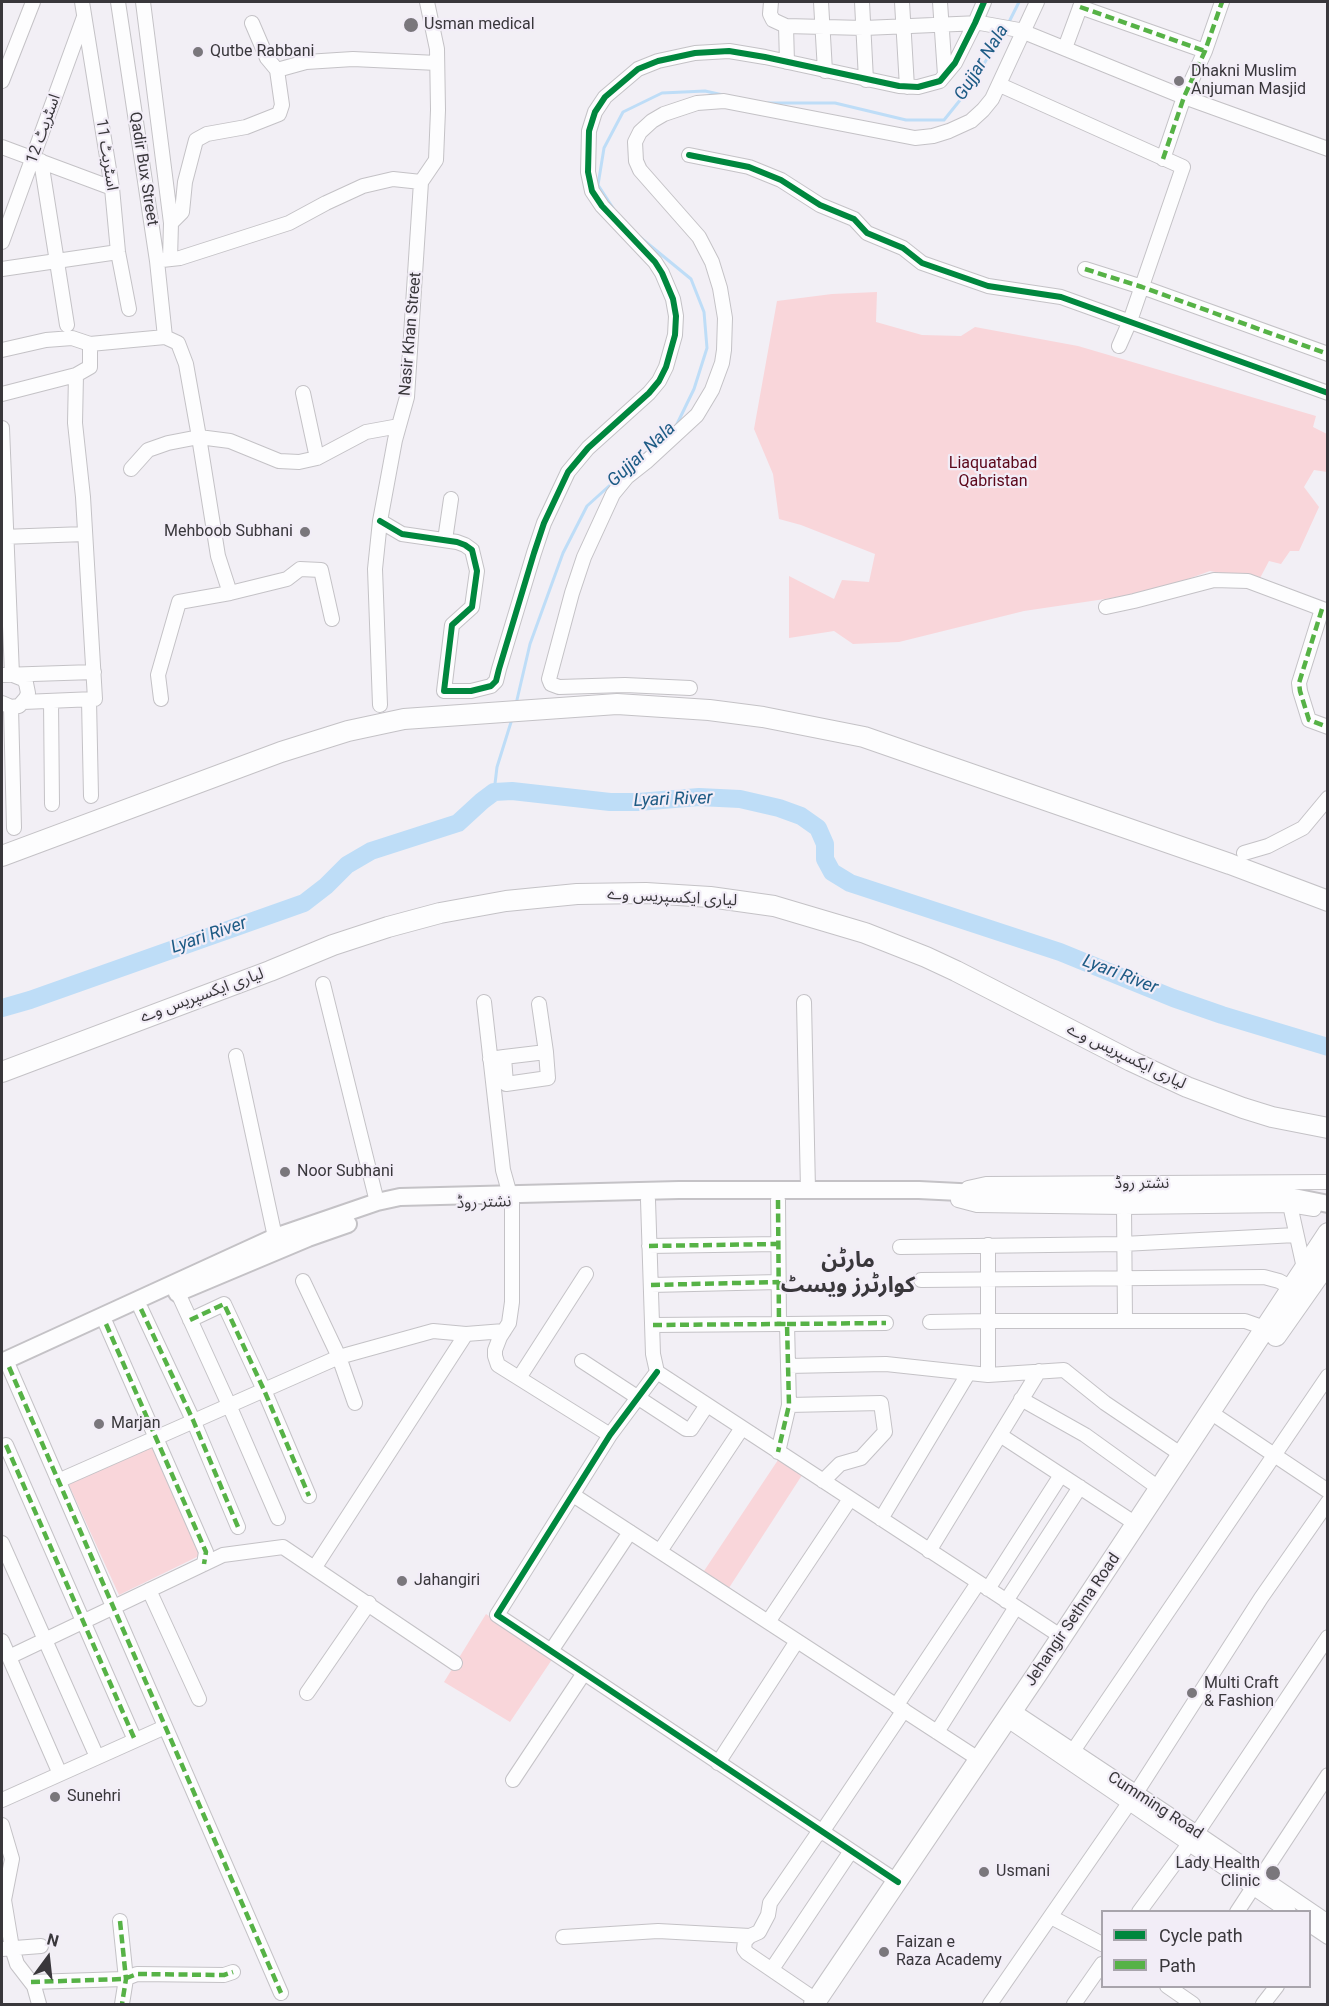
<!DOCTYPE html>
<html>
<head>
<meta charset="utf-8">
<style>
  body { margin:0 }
  #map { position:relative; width:1329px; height:2006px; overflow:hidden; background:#f2eff5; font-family:Roboto,sans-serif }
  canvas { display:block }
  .frame { position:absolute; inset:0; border:3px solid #39373b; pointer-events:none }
  .legend { position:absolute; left:1101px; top:1910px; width:210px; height:78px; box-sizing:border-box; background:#f2edf7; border:2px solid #a8a4ac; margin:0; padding:8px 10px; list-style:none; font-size:18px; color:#39373b }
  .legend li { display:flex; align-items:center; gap:12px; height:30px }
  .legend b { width:30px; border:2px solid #a8a4ac }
  .north { position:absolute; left:18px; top:1928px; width:60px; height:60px; -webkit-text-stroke:4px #f2edf7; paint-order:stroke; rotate:15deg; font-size:16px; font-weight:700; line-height:24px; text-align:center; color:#39373b }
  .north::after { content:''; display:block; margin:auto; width:21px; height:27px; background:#39373b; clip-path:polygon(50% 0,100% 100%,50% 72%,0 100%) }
</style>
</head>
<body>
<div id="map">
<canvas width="1329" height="2006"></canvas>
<div class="frame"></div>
<ul class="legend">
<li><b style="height:8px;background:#00873e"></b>Cycle path</li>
<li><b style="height:8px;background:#56b246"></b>Path</li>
</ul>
<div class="north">N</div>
</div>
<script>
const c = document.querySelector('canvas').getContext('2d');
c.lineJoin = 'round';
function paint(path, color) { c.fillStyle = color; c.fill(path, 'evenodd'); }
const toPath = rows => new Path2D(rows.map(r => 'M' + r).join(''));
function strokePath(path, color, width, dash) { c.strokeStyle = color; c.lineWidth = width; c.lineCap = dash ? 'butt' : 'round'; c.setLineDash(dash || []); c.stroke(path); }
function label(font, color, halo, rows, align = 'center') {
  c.font = font + ' Roboto,"Noto Sans Arabic",sans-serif'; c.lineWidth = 4.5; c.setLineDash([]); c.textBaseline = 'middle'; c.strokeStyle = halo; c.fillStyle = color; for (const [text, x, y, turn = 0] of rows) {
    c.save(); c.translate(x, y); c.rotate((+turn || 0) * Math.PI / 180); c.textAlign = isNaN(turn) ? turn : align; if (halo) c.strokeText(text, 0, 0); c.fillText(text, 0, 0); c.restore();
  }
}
const green = toPath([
  [877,292,876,322,922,335,961,336,975,327,1078,346,1316,416,1313,427,1327,434,1327,472,1314,470,1304,487,1319,507,1299,551,1290,551,1281,564,1269,561,1259,580,1210,571,1152,592,1024,611,899,642,853,644,834,631,789,638,789,576,834,599,842,580,869,582,875,554,801,525,779,519,773,474,754,429,777,301,832,294],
  [153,1447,201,1555,119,1595,68,1483],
  [782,1454,806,1469,725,1594,700,1577],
  [486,1614,553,1658,510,1722,444,1682]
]);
const stream = toPath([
  [1008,24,1019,2],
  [768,103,835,103,906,120,944,120,969,89,1003,32],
  [613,208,598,185,604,148,623,112,662,93,705,91,723,95],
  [641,238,691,279,704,312,707,348,694,389,677,424],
  [633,464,668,433],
  [516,704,530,644,563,553,587,506,619,477],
  [494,792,497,767,512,719]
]);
const river = toPath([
  [2,1008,30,1000,304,903,326,886,347,865,371,851,458,823,482,801,494,792,512,791,610,802,638,802,699,797,740,799,779,808,801,816,818,828,825,844,825,859,832,872,850,883,1060,952,1173,998,1222,1015,1328,1047]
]);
const minor = toPath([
  [82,2,112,188,118,252,129,309],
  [118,2,157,261,165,337],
  [143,2,171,223],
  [771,2,770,14,773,20,786,26,864,28,980,23,1019,30,1184,97,1328,149],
  [821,2,825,71],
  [862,2,866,80],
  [902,2,907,87],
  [940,2,945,75],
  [1080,7,1205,51],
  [252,23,267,58,277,70],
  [786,26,787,62],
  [1065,48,1082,2],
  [2,81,33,2],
  [1000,85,1183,167,1130,321,1119,346],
  [2,147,112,188],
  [689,155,749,167,781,180,820,205,854,219,867,233,903,248,922,263,988,286,1061,297,1328,393],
  [1163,159,1184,97,1205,51,1222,2],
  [41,161,67,325],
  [2,242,84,17],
  [170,259,171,223,182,212,185,182,196,140,207,134,246,127,279,114,282,105,277,70,306,62,353,59,437,63],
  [162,260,180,258,289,223,326,203,363,186,393,179,421,182],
  [2,269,118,252],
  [1085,269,1142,287,1328,354],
  [2,350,46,340,72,338,90,344],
  [303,393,317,458],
  [2,394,76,375,90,367,90,344,165,337,178,343,186,364,199,437,218,556,230,593],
  [2,428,12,675],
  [131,469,148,450,168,443,199,437,230,441,279,461,299,462,317,458,366,432,399,426],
  [380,521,402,534,457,542,465,545,472,550,477,571,472,607,452,625,444,691,471,691,491,686,496,681,499,669,534,553,544,523,568,472,588,448,649,393,659,381,666,367,675,335,676,316,673,299,662,273,655,262,602,206,592,191,588,172,589,131,595,112,605,97,638,69,658,61,695,53,729,51,765,57,899,86,918,87,940,81,955,63,975,23,984,2],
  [2,537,85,534],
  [445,540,451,499],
  [1106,607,1134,601,1214,580,1248,581,1328,611],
  [1322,609,1299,683,1300,691,1309,720,1328,727],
  [2,675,94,672],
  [690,688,625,685,559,687,551,684,549,679,572,593,584,557,613,494,627,477,646,462,697,415,712,390,722,363,724,350,725,318,720,288,712,262,699,237,640,170,636,161,635,142,640,132,652,121,664,114,697,103,724,101,915,138,933,136,949,131,971,121,983,110,992,99,1037,2],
  [161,699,158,675,179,602,230,593,287,579,300,569,321,570,332,619],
  [89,700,91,796],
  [51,701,52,804],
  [23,702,95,699,83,497,75,423,76,375],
  [2,703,11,707,19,706,26,698,28,693,26,683,23,679,13,675],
  [380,705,375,569,380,521,395,440,407,397,421,182,436,160,438,110,437,49,427,2],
  [11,707,14,828],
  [1244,853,1268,846,1303,828,1328,798],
  [323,984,377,1202],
  [484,1002,503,1170,512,1202,512,1302,509,1323,500,1337,495,1350,495,1356,498,1365,610,1435],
  [804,1002,808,1190],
  [539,1004,546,1052],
  [236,1056,275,1237],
  [490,1059,504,1057,546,1052,548,1078,506,1084,504,1057],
  [968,1188,986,1184,1328,1182],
  [648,1200,653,1354,657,1372,1062,1637],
  [778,1200,779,1324,787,1324,789,1405,778,1452],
  [958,1200,977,1205,1124,1207,1290,1205,1314,1209],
  [1290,1205,1304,1268],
  [1124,1207,1125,1320],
  [649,1246,778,1244],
  [900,1247,1123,1244,1296,1235],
  [921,1280,1264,1277,1279,1281,1292,1288],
  [303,1281,339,1357,355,1403],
  [651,1285,779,1282],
  [178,1293,229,1405,278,1518],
  [141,1309,193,1420,238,1527],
  [190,1320,224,1304,264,1390,309,1496],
  [930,1322,988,1321,1245,1321,1265,1328],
  [106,1324,206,1552,204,1564],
  [787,1324,886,1323],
  [653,1325,779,1324],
  [582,1361,686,1429,691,1429,707,1405],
  [788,1366,886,1364,988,1375,1064,1370,1105,1403,1182,1455],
  [9,1367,281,1993],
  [657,1372,610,1435,497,1615,898,1882],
  [988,1375,988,1245],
  [519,1378,586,1274],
  [1021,1399,1085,1435,1160,1489],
  [789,1405,881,1403,885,1432,861,1458,840,1464,823,1481],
  [1219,1418,1328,1491],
  [1000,1435,1136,1524],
  [6,1445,135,1740],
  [58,1481,339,1357,433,1331,466,1334,504,1331],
  [573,1495,980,1760],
  [881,1519,968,1374],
  [2,1543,97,1757],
  [660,1551,742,1428],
  [929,1551,1039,1371],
  [315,1567,466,1334],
  [988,1589,1061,1475],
  [149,1590,199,1699],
  [1006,1601,1080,1487],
  [768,1622,850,1499],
  [2,1641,60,1774],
  [551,1651,630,1532],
  [9,1657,223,1555,283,1547,455,1663],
  [307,1693,369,1603],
  [896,1706,978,1583],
  [1012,1710,1197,1833,1328,1922],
  [1006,1719,1289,1912],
  [937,1732,1016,1607],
  [1073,1751,1328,1376],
  [718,1763,797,1641],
  [513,1780,584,1673],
  [2,1800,165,1727],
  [2,1825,12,1859,4,1900,12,1948,17,1964,34,1986,39,2004],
  [1261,1877,1328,1775],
  [1139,1912,1197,1833,1328,1637],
  [1237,1912,1254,1886],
  [1051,1917,1102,1944],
  [120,1921,126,1979,122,2004],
  [1310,1925,1328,1937],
  [750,1936,745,1941,744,1949,747,1953,816,2000],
  [563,1937,658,1931,750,1936,759,1932,768,1915,770,1903,816,1836,822,1832,904,1710],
  [2,1949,41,1946],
  [772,1969,851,1851],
  [31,1982,124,1979,137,1974,224,1975,233,1972],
  [1167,1986,1193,2004],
  [990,2004,1136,1793,1261,1598,1328,1502],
  [1074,2004,1102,1964],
  [1263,2004,1277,1986]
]);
const major = toPath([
  [177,1293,308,1238,348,1224],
  [2,1362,275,1237,377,1202,400,1197,679,1190,919,1190,999,1194,1279,1194,1328,1204]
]);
const highway = toPath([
  [2,856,281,752,348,731,404,719,617,704,709,710,763,717,864,737,1230,864,1328,901],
  [2,1072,270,971,333,945,388,927,440,913,506,901,577,894,646,893,710,897,774,906,865,933,926,957,956,971,1131,1061,1187,1087,1243,1108,1272,1117,1328,1128],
  [1276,1336,1328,1262],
  [814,2004,1037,1674,1328,1233]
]);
const quiet = toPath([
  [1080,7,1205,51],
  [1163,159,1184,97,1205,51,1222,2],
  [1085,269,1142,287,1328,354],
  [1322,609,1299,683,1300,691,1309,720,1328,727],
  [778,1200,779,1324,787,1324,789,1405,778,1452],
  [649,1246,778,1244],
  [651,1285,779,1282],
  [141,1309,193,1420,238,1527],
  [190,1320,224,1304,264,1390,309,1496],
  [106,1324,206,1552,204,1564],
  [787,1324,886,1323],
  [653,1325,779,1324],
  [9,1367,281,1993],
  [6,1445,135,1740],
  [120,1921,126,1979,122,2004],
  [31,1982,124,1979,137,1974,224,1975,233,1972]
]);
const cycleway = toPath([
  [689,155,749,167,781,180,820,205,854,219,867,233,903,248,922,263,988,286,1061,297,1328,393],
  [380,521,402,534,457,542,465,545,472,550,477,571,472,607,452,625,444,691,471,691,491,686,496,681,499,669,534,553,544,523,568,472,588,448,649,393,659,381,666,367,675,335,676,316,673,299,662,273,655,262,602,206,592,191,588,172,589,131,595,112,605,97,638,69,658,61,695,53,729,51,765,57,899,86,918,87,940,81,955,63,975,23,984,2],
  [657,1372,610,1435,497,1615,898,1882]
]);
const markers = [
  [411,25,8,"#7a777c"],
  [198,52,6,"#7a777c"],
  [1179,81,6,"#7a777c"],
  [305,532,6,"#7a777c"],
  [285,1172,6,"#7a777c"],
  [99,1424,6,"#7a777c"],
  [402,1581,6,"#7a777c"],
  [1192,1693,6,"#7a777c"],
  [55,1797,6,"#7a777c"],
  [984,1872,6,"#7a777c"],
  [1273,1873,8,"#7a777c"],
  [884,1952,6,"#7a777c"]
];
const poiNames = [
  ["Usman medical",424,25],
  ["Qutbe Rabbani",210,52],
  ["Dhakni Muslim",1191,72],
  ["Anjuman Masjid",1191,90],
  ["Mehboob Subhani",293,532,"right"],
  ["Noor Subhani",297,1172],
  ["Marjan",111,1424],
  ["Jahangiri",414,1581],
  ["Multi Craft",1204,1684],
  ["& Fashion",1204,1702],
  ["Sunehri",67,1797],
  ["Lady Health",1260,1864,"right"],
  ["Clinic",1260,1882,"right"],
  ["Usmani",996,1872],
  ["Faizan e",896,1943],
  ["Raza Academy",896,1961]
];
const streetNames = [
  ["اسٹریٹ 12",44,129,-70],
  ["اسٹریٹ 11",106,155,81],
  ["Qadir Bux Street",143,169,81],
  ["Nasir Khan Street",411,334,-85],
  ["لیاری ایکسپریس وے",672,898,3],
  ["لیاری ایکسپریس وے",202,996,-20],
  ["لیاری ایکسپریس وے",1126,1057,26],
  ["نشتر روڈ",1142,1184],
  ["نشتر روڈ",484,1203,-2],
  ["Jehangir Sethna Road",1073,1620,-56],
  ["Cumming Road",1155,1806,33]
];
const parkNames = [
  ["Liaquatabad",993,464],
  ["Qabristan",993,482]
];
const waterNames = [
  ["Gujjar Nala",982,63,-58],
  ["Gujjar Nala",642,455,-43],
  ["Lyari River",673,800,-2],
  ["Lyari River",209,936,-19],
  ["Lyari River",1120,975,21]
];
const districtNames = [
  ["مارٹن",848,1261],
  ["کوارٹرز ویسٹ",848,1286]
];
paint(green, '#f9d6da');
strokePath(stream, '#beddf7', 3);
strokePath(river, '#beddf7', 18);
strokePath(minor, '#c4c2c6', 16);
strokePath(major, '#c4c2c6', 20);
strokePath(highway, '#c4c2c6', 22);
strokePath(minor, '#fdfdfe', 14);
strokePath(major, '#fdfdfe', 16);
strokePath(highway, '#fdfdfe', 20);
strokePath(quiet, '#56b246', 4.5, [9, 4.5]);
strokePath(cycleway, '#00873e', 6);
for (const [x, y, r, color] of markers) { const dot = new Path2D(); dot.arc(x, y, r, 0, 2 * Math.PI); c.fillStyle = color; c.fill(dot); strokePath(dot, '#f2edf7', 2); }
label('16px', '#39373b', '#f2edf7', poiNames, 'left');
label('16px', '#39373b', '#f2edf7', streetNames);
label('16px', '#5c071a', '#f2edf7', parkNames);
label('italic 18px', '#1d5b85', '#f2edf7', waterNames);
label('bold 22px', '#39373b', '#f2edf7', districtNames);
</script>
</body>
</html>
